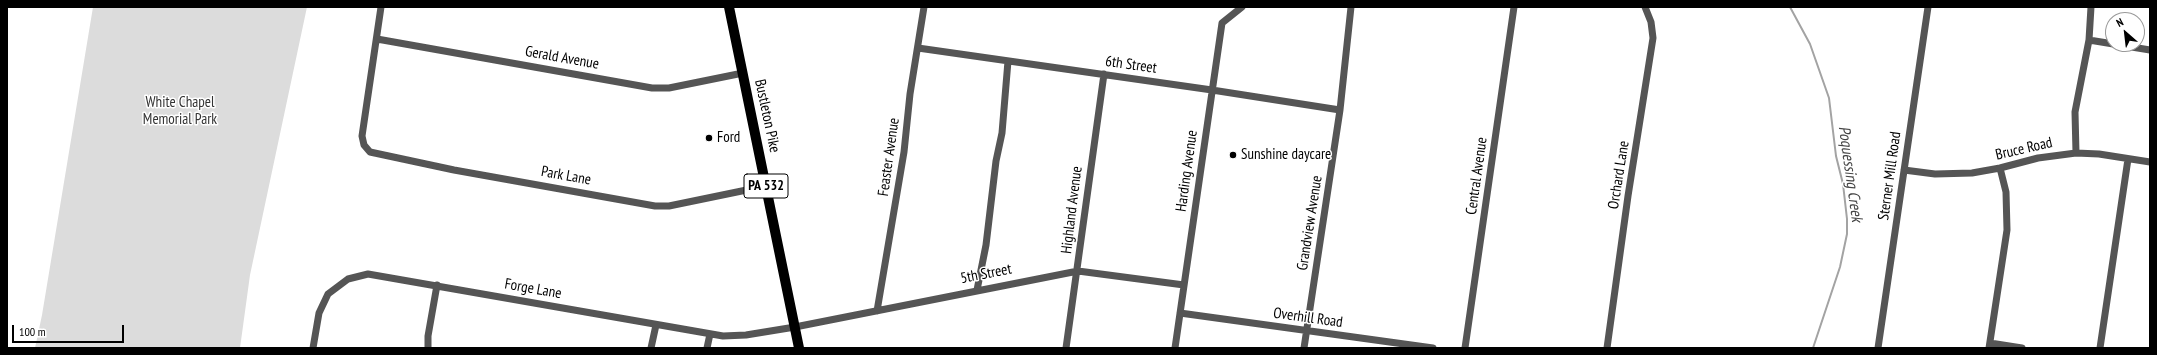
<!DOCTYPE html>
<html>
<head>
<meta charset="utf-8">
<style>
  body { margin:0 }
  #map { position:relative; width:2157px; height:355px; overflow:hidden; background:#fff; font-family:"PT Sans Narrow",sans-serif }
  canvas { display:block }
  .frame { position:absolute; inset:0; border:8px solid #000; pointer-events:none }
  .north { position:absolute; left:2105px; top:12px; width:40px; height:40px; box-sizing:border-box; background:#fff; border:1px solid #999; border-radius:50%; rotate:332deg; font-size:11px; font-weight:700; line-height:16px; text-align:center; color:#000 }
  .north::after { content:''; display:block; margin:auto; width:14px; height:18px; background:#000; clip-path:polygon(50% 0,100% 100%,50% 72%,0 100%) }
  .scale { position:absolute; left:12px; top:325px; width:112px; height:18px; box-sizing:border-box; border:2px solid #000; border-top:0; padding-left:5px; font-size:12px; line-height:14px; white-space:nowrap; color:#000; -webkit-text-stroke:3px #fff; paint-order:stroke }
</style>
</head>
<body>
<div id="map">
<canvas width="2157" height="355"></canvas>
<div class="frame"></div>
<div class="north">N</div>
<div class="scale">100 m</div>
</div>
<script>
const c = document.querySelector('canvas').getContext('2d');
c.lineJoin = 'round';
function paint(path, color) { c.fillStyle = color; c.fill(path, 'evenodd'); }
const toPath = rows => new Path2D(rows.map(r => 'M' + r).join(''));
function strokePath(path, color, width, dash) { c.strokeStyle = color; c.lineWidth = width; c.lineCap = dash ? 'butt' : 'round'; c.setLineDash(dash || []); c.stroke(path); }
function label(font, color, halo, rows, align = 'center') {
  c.font = font + ' "PT Sans Narrow",sans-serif'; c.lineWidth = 3; c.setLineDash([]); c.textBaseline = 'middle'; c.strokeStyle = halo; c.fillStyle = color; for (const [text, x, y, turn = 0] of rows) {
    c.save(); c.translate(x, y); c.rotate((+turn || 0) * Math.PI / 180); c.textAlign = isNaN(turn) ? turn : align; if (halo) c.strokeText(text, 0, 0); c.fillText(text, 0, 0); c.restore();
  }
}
const green = toPath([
  [93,7,307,7,250,275,240,348,35,348,42,315]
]);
const stream = toPath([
  [1790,7,1810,44,1829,98,1836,156,1843,184,1847,219,1847,234,1840,267,1813,348]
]);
const street = toPath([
  [381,7,362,136,364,145,370,152,454,170,655,206,669,206,766,186],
  [377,39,652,88,669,88,743,73],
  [2089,40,2150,50],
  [918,48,1212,90,1340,110],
  [2076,153,2075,112,2089,40,2091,7],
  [1904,170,1935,174,1972,173,2000,168,2038,158,2076,153,2099,154,2150,162],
  [977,290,986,245,996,161,1002,133,1008,61],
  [877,311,904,152,910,94,924,7],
  [1180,313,1433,348],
  [1990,343,2022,348],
  [313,348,319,313,328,294,348,279,368,274,723,336,746,335,795,327,1078,271,1184,285],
  [428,348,428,336,437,285],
  [651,348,656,325],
  [707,348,710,334],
  [1066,348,1104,74],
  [1175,348,1222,23,1242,7],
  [1304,348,1340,110,1351,7],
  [1465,348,1514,7],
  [1607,348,1628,196,1653,38,1651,22,1645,7],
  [1878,348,1928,7],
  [1989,348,2007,230,2006,192,2000,168],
  [2100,348,2128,159]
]);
const primary = toPath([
  [729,7,799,348]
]);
const markers = [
  [709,138,4,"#000"],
  [1233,155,4,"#000"]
];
const shields = [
  [766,186,44]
];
const shieldNames = [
  ["PA 532",766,186]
];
const streetNames = [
  ["Gerald Avenue",562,58,10],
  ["6th Street",1131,65,8],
  ["Bustleton Pike",767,116,78],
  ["Bruce Road",2024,149,-13],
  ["Feaster Avenue",889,157,-82],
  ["Harding Avenue",1187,171,-82],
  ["Orchard Lane",1619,175,-81],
  ["Park Lane",566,176,10],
  ["Central Avenue",1477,176,-82],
  ["Sterner Mill Road",1890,176,-82],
  ["Highland Avenue",1072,210,-83],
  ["Grandview Avenue",1310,223,-81],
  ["5th Street",986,274,-11],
  ["Forge Lane",533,289,10],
  ["Overhill Road",1308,318,8]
];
const parkNames = [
  ["White Chapel",180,103],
  ["Memorial Park",180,120]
];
const poiNames = [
  ["Ford",717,138],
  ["Sunshine daycare",1241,155]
];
const waterNames = [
  ["Poquessing Creek",1850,174,82]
];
paint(green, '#dcdcdc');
strokePath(stream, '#a3a3a3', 2);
strokePath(street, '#555', 7);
strokePath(primary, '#000', 10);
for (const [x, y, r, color] of markers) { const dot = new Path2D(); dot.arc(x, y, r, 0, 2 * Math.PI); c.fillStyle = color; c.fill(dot); strokePath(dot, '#fff', 1.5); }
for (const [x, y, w] of shields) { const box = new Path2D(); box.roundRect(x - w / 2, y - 12, w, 24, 3); c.fillStyle = '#fff'; c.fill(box); strokePath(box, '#000', 1); }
label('bold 14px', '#000', null, shieldNames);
label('15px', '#000', '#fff', streetNames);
label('15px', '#333', '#fff', parkNames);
label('15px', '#000', '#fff', poiNames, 'left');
label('italic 16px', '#444', '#fff', waterNames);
</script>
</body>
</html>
